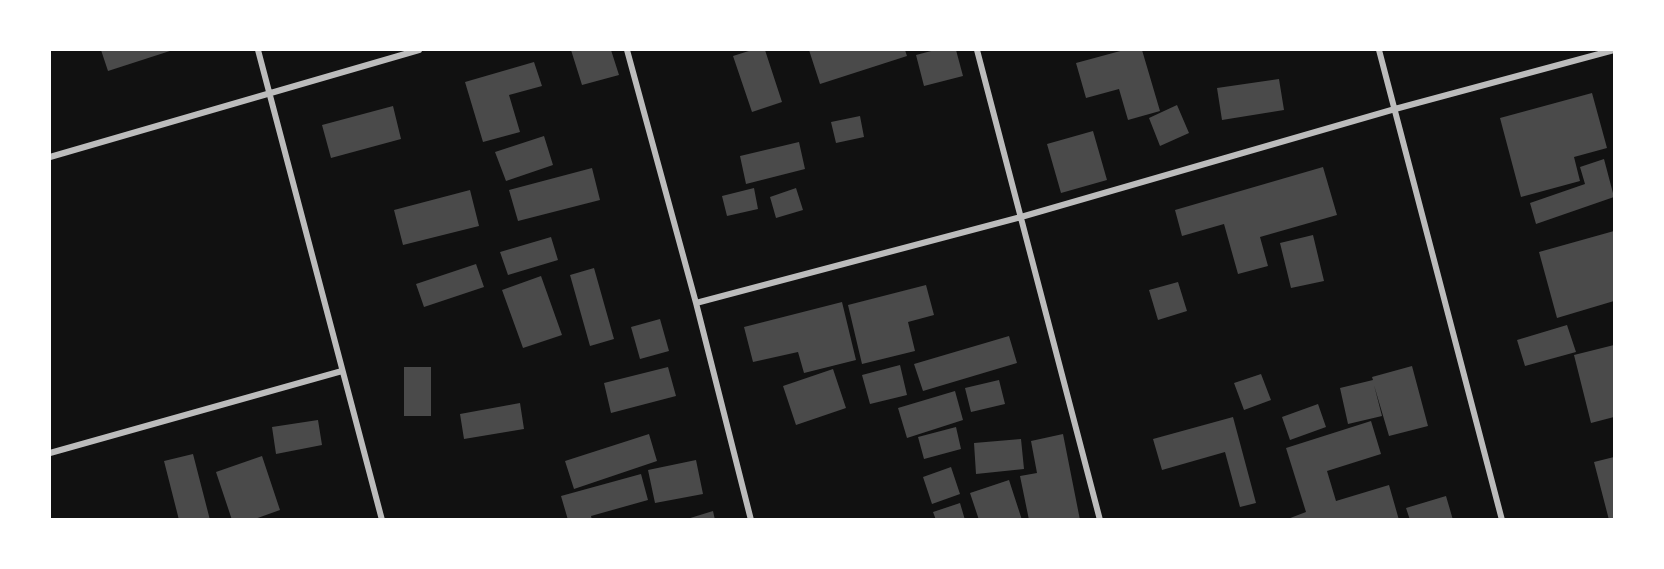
<!DOCTYPE html>
<html>
<head>
<meta charset="utf-8">
<style>
  body { margin:0 }
  #map { position:relative; width:1664px; height:569px; overflow:hidden; background:#111; font-family:"Open Sans",sans-serif }
  canvas { display:block }
  .frame { position:absolute; inset:0; border:51px solid #fff; pointer-events:none }
</style>
</head>
<body>
<div id="map">
<canvas width="1664" height="569"></canvas>
<div class="frame"></div>
</div>
<script>
const c = document.querySelector('canvas').getContext('2d');
c.lineJoin = 'round';
function paint(path, color) { c.fillStyle = color; c.fill(path, 'evenodd'); }
const toPath = rows => new Path2D(rows.map(r => 'M' + r).join(''));
function strokePath(path, color, width, dash) { c.strokeStyle = color; c.lineWidth = width; c.lineCap = dash ? 'butt' : 'round'; c.setLineDash(dash || []); c.stroke(path); }
const building = toPath([
  [101,50,173,50,108,71],
  [571,50,611,50,619,75,582,85],
  [752,50,765,50,782,102,752,112,733,56],
  [809,50,905,50,907,56,820,84],
  [935,50,956,50,963,76,924,86,916,55],
  [1124,50,1142,50,1160,111,1128,120,1119,89,1086,98,1076,63],
  [534,62,542,86,509,95,520,132,483,142,465,82],
  [1279,79,1284,110,1222,120,1217,88],
  [1592,93,1607,148,1574,157,1580,181,1521,197,1500,118],
  [1177,105,1189,133,1160,146,1149,118],
  [393,106,401,139,331,158,322,125],
  [860,116,864,137,836,143,831,122],
  [1093,131,1107,180,1061,193,1047,144],
  [544,136,553,165,506,181,495,152],
  [799,142,805,169,746,184,740,156],
  [1604,159,1614,197,1536,224,1530,203,1585,184,1580,167],
  [1323,167,1337,215,1260,237,1268,266,1238,274,1224,224,1182,236,1175,210],
  [592,168,600,200,518,221,509,190],
  [754,188,758,209,727,216,722,196],
  [796,188,803,210,776,218,770,197],
  [470,190,479,226,403,245,394,210],
  [1614,231,1614,301,1557,318,1539,252],
  [1313,235,1324,281,1291,288,1280,243],
  [551,237,558,260,508,275,500,252],
  [476,264,484,287,424,307,416,284],
  [594,268,614,339,590,346,570,275],
  [541,276,562,335,523,348,502,290],
  [1178,282,1187,311,1158,320,1149,290],
  [926,285,934,315,908,322,915,351,862,364,848,305],
  [842,302,856,360,804,373,798,352,753,362,744,327],
  [660,319,669,351,640,359,631,327],
  [1567,325,1576,352,1525,366,1517,340],
  [1009,336,1017,363,923,391,914,364],
  [1614,345,1614,417,1591,423,1574,355],
  [900,365,907,395,870,404,862,375],
  [1412,366,1428,426,1389,436,1374,385,1382,416,1348,424,1340,388,1373,380,1372,377],
  [404,367,431,367,431,416,404,416],
  [668,367,676,396,611,413,604,383],
  [833,369,846,408,796,425,783,386],
  [1261,374,1271,400,1244,410,1234,383],
  [999,380,1005,404,971,412,965,388],
  [955,391,963,420,907,438,898,408],
  [520,403,524,429,464,439,460,414],
  [1318,404,1326,427,1290,440,1282,417],
  [1233,417,1256,503,1240,507,1225,452,1162,470,1153,439],
  [318,420,322,445,276,454,272,427],
  [1371,421,1381,454,1327,471,1336,501,1389,485,1399,520,1285,520,1306,512,1286,448],
  [956,427,961,449,924,459,918,437],
  [649,434,657,461,574,489,565,461],
  [1063,434,1080,520,1029,520,1020,476,1037,473,1031,441],
  [1021,439,1024,469,976,474,974,443],
  [193,454,210,520,179,520,164,461],
  [262,456,280,510,252,520,232,520,216,472],
  [1614,457,1614,520,1609,520,1594,462],
  [696,460,703,494,655,503,648,470],
  [951,467,960,494,932,504,923,477],
  [641,474,648,500,591,516,592,520,568,520,561,496],
  [1009,480,1022,520,979,520,970,493],
  [1446,496,1453,520,1410,520,1406,508],
  [960,503,965,520,936,520,933,512],
  [713,511,715,520,687,520,687,519]
]);
const minor = toPath([
  [258,50,382,520],
  [627,50,696,303,751,520],
  [977,50,1100,520],
  [1379,50,1502,520],
  [50,157,419,50],
  [696,303,1021,217,1395,109,1614,50],
  [50,453,342,371]
]);
paint(building, '#4a4a4a');
strokePath(minor, '#bcbcbc', 6);
</script>
</body>
</html>
